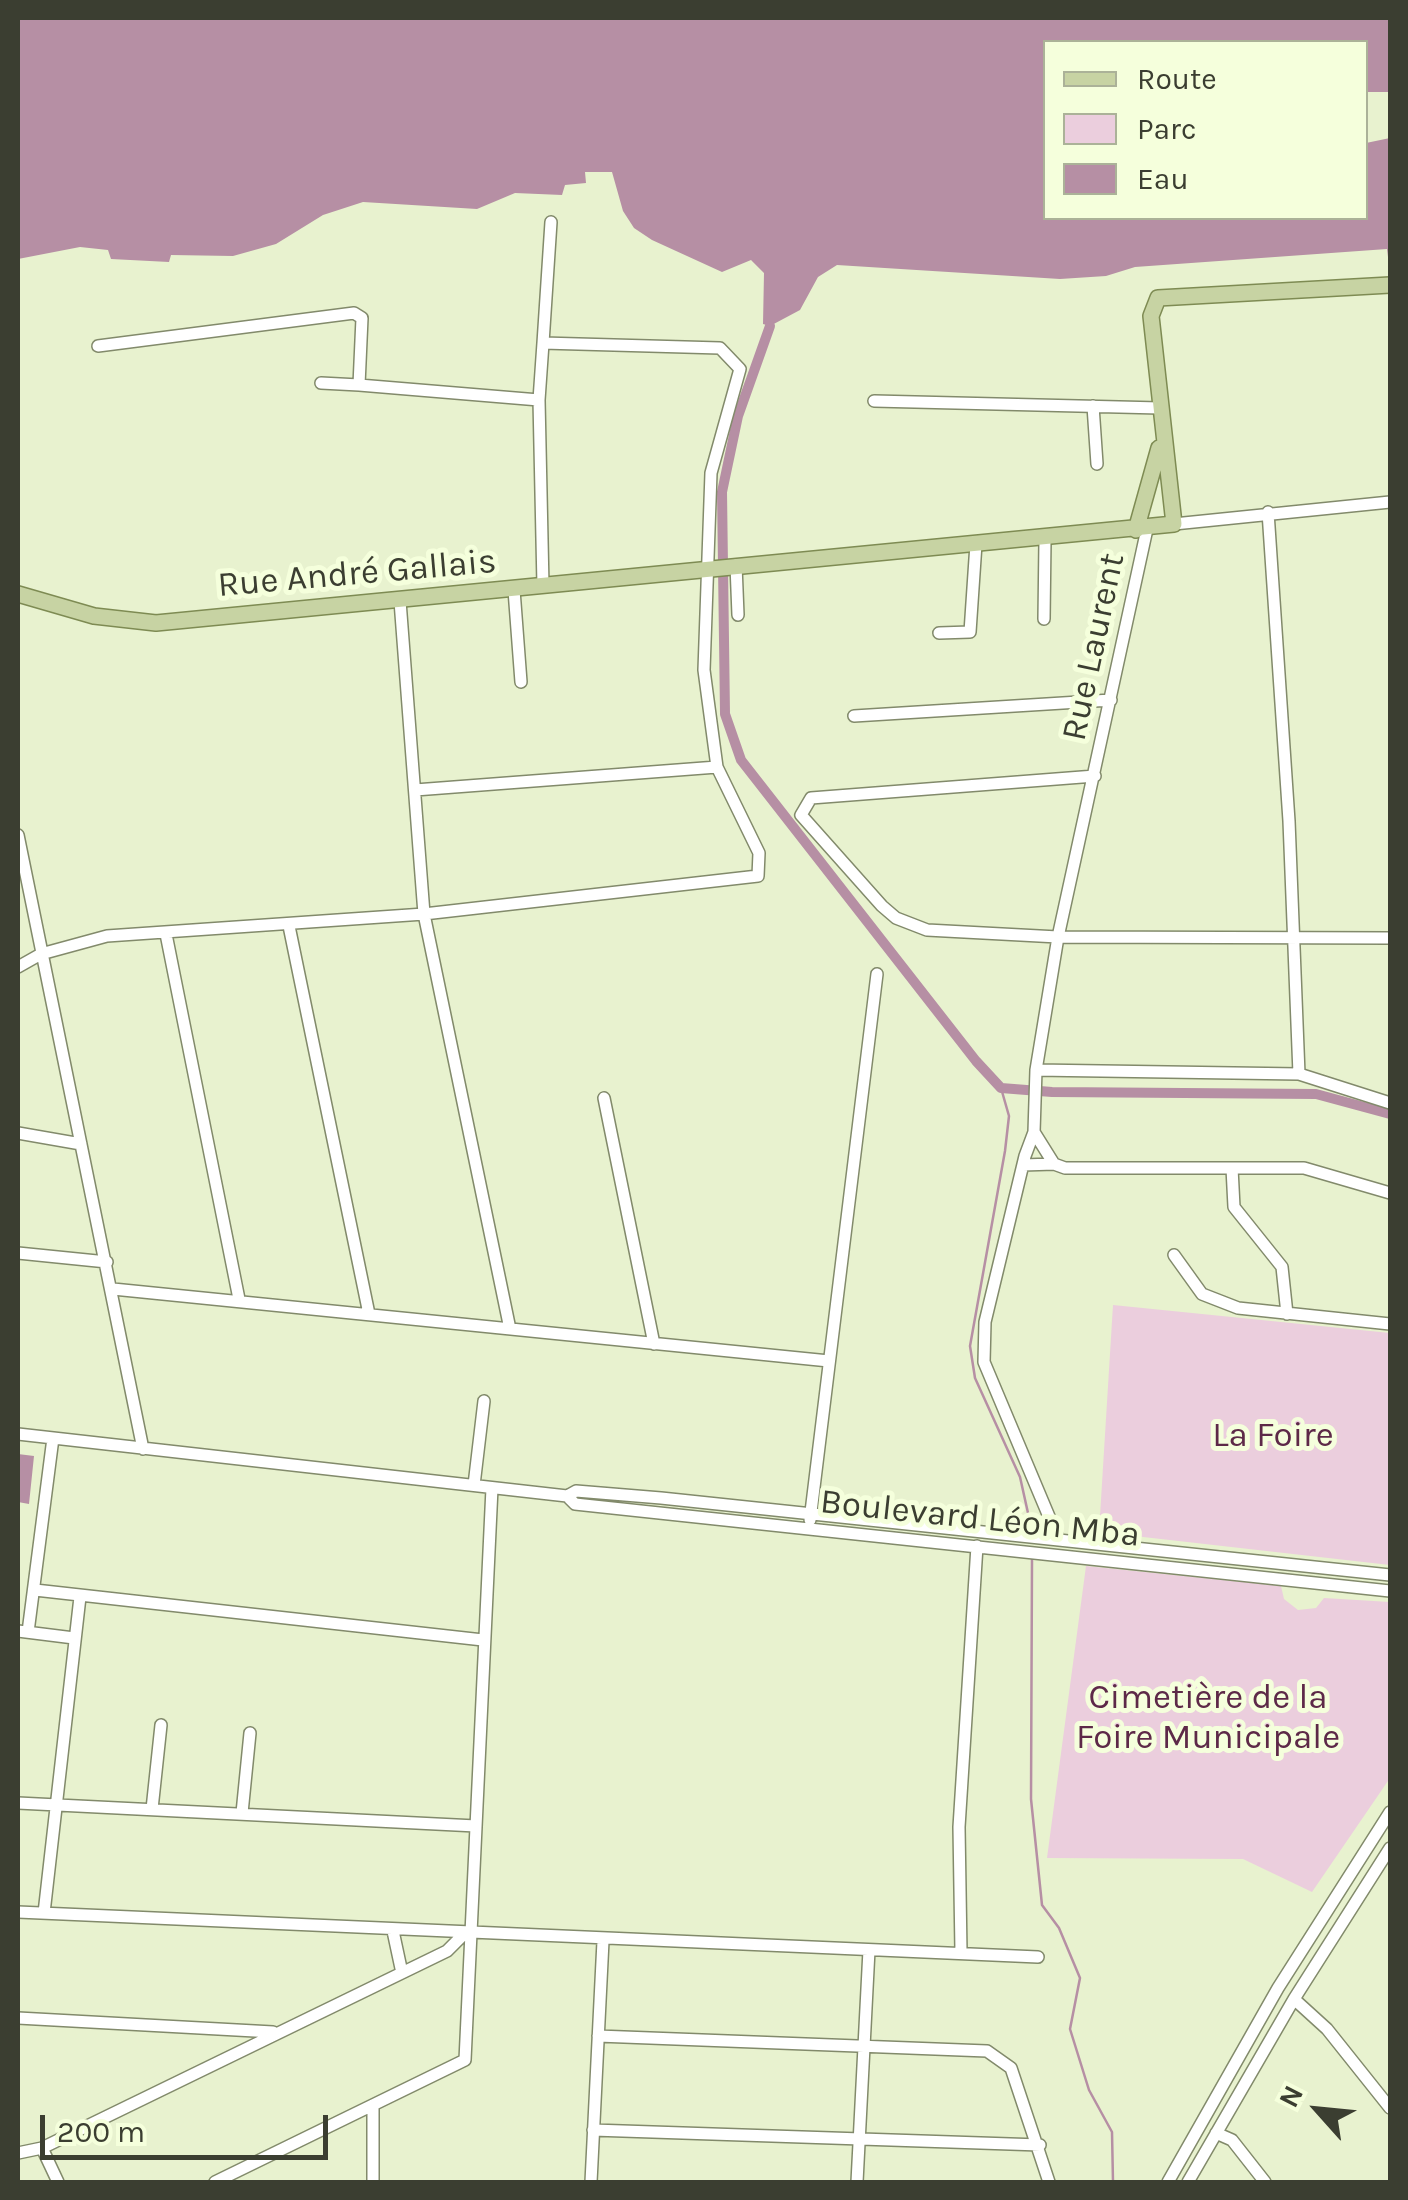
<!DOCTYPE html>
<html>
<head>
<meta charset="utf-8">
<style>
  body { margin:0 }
  #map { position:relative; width:1408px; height:2200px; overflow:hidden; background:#e8f2cf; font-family:Karla,sans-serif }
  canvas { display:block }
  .frame { position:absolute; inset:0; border:20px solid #3b3e31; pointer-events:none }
  .legend { position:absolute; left:1043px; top:40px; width:325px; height:180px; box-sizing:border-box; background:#f5ffdc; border:2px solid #abb298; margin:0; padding:12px 18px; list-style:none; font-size:30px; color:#3b3e31 }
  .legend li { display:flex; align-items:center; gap:20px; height:50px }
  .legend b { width:50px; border:2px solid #abb298 }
  .north { position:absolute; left:1268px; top:2060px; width:100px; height:100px; -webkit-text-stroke:8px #f5ffdc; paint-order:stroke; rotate:297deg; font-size:28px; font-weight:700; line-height:40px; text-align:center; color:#3b3e31 }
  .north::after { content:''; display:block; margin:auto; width:35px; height:45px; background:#3b3e31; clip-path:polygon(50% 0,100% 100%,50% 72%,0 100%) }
  .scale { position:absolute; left:40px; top:2115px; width:288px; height:45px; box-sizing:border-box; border:5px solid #3b3e31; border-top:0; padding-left:12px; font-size:30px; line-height:35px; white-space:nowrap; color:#3b3e31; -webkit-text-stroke:8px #f5ffdc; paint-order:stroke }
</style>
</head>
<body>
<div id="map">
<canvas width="1408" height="2200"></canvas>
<div class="frame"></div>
<ul class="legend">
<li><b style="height:12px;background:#c7d3a3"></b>Route</li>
<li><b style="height:28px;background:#ebcedd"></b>Parc</li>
<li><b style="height:28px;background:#b68fa4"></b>Eau</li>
</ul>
<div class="north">N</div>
<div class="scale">200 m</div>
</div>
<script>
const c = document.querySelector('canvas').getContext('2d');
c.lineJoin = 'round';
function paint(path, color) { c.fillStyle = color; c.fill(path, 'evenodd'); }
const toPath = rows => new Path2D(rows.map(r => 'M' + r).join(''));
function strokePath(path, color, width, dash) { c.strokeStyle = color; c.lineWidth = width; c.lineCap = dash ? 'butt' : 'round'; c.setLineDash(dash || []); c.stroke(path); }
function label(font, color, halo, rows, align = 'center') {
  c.font = font + ' Karla,sans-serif'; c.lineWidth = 10; c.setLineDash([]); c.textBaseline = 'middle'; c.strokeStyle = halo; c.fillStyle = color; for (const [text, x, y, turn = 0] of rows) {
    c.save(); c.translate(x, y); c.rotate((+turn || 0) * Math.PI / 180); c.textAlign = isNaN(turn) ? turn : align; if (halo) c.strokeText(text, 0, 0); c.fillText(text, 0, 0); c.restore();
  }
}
const green = toPath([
  [1113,1305,1390,1333,1390,1565,1099,1532],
  [1086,1566,1281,1586,1284,1599,1298,1610,1316,1608,1324,1598,1390,1602,1390,1778,1312,1892,1243,1859,1047,1858]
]);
const water = toPath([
  [18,18,1390,18,1390,92,1366,92,1366,42,1046,42,1046,218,1366,218,1366,143,1390,138,1390,273,1387,249,1135,267,1106,276,1060,279,837,265,818,277,800,310,770,326,763,324,764,273,751,260,722,272,652,240,634,228,623,211,612,172,585,172,586,183,565,185,562,195,515,193,477,209,363,202,323,215,276,244,233,256,171,255,169,262,111,259,108,250,80,247,18,259],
  [18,1454,34,1456,29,1504,18,1502]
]);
const stream = toPath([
  [1001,1088,1009,1116,1005,1151,970,1346,975,1378,1020,1477,1032,1531],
  [1032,1559,1031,1799,1042,1905,1059,1928,1080,1978,1070,2029,1089,2090,1112,2132,1113,2182]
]);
const canal = toPath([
  [770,326,738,416,722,492,725,714,741,760,976,1061,1001,1088,1052,1092,1316,1094,1390,1114]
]);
const minor = toPath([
  [543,343,551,222],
  [98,346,354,313,362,318,359,385,539,400,543,586],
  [321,383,359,385],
  [874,401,1160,408],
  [1093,406,1097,464],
  [1268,512,1289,821,1299,1074],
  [1174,524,1390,502],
  [1147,529,1058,937,1036,1070,1034,1132,1054,1164,1065,1168,1304,1168,1390,1193],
  [736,565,738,615],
  [514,590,521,682],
  [400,601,424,914,510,1329],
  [1044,619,1045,540],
  [939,633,970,632,976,544],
  [854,716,1111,700],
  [1095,776,811,798,801,815,882,906,896,918,927,930,1058,937,1390,938],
  [415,790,717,767],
  [18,835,143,1449],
  [289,926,369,1314],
  [166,934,239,1299],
  [18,967,41,954,107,936,424,914,758,876,759,853,717,767,704,670,711,473,740,369,720,348,543,343,539,400],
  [1036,1070,1299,1074,1390,1103],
  [604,1098,654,1344],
  [1034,1132,1025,1156,985,1322,984,1362,1058,1538],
  [18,1133,81,1144],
  [1023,1165,1054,1164],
  [1232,1168,1234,1207,1282,1267,1287,1314],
  [18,1253,107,1262],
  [1174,1255,1202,1294,1238,1308,1390,1324],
  [113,1289,829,1361],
  [18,1434,567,1496,575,1504,1390,1591],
  [474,1485,484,1401],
  [567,1496,576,1491,661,1498,1390,1575],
  [810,1520,877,974],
  [35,1590,483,1640],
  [18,1631,74,1638],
  [28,1632,53,1438],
  [18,1803,476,1826],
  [152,1809,161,1725],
  [242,1813,250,1733],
  [18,1912,1038,1957],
  [44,1913,80,1597],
  [393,1931,402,1973],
  [961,1952,959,1827,977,1546],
  [1294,1999,1327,2029,1390,2108],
  [18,2018,273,2032],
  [598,2036,987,2051,1011,2068,1049,2182],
  [593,2130,1040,2145],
  [1216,2133,1232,2140,1265,2182],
  [42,2148,58,2182],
  [18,2153,42,2148,447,1951,464,1934],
  [215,2182,465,2060,492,1488],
  [373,2182,373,2106],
  [591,2182,603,1941],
  [857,2182,869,1950],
  [1168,2182,1278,1988,1390,1812],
  [1188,2182,1294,1999,1390,1848]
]);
const major = toPath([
  [1136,530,1159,448],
  [18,594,94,616,156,623,1174,524,1151,316,1158,298,1390,285]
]);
const streetNames = [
  ["Rue André Gallais",357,574,-5],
  ["Rue Laurent",1094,647,-78],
  ["Boulevard Léon Mba",980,1519,6]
];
const parkNames = [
  ["La Foire",1273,1436],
  ["Cimetière de la",1208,1698],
  ["Foire Municipale",1208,1738]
];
paint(green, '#ebcedd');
paint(water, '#b68fa4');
strokePath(stream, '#b68fa4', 2.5);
strokePath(canal, '#b68fa4', 10);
strokePath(minor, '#828a6b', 14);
strokePath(major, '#7e8b53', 18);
strokePath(minor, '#fff', 11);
strokePath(major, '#c7d3a3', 15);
label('35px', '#3b3e31', '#f5ffdc', streetNames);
label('35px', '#5d2948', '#f5ffdc', parkNames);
</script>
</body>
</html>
